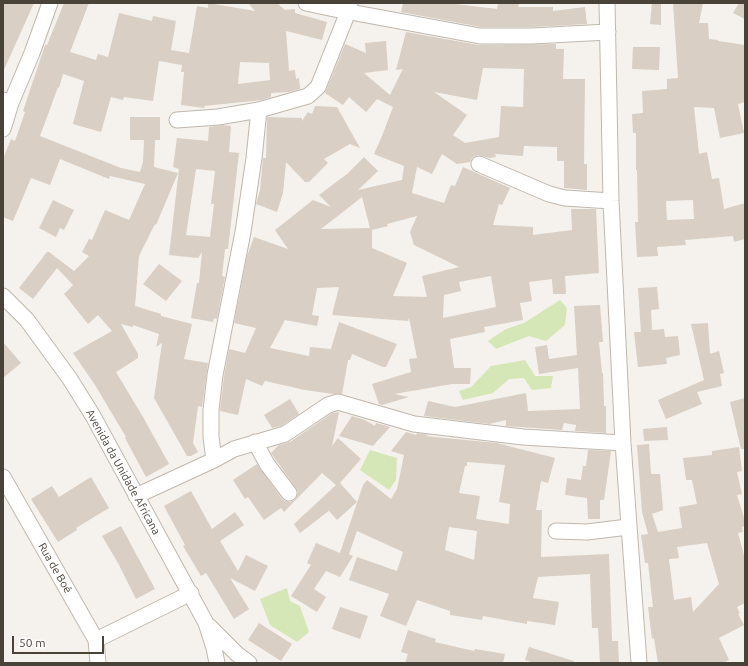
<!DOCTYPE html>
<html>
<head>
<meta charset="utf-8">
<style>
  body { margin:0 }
  #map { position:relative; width:748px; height:666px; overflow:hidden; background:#f5f1ec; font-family:Ubuntu,sans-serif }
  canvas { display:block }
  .frame { position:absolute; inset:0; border:4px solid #494239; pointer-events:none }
  .scale { position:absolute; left:12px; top:636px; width:92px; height:18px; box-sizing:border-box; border:2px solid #494239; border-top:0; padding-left:5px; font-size:12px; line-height:14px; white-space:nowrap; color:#494239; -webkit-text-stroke:3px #fff; paint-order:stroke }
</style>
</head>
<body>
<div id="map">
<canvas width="748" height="666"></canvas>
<div class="frame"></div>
<div class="scale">50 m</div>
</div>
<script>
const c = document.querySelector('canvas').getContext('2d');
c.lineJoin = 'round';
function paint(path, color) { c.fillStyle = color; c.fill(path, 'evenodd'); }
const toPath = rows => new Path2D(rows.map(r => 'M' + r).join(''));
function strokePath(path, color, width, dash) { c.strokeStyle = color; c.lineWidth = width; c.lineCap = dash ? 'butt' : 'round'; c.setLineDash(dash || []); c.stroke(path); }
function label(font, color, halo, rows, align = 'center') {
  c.font = font + ' Ubuntu,sans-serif'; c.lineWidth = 3.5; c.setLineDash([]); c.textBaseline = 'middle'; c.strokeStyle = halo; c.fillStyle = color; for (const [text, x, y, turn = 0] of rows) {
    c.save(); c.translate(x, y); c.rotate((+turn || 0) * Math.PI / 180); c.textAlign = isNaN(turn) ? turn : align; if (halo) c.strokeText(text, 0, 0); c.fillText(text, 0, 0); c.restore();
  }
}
const green = toPath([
  [560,300,567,308,565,325,546,341,529,336,496,349,488,341,506,329,524,323],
  [525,360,535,376,553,376,551,388,532,390,524,378,509,379,493,393,463,400,459,391,471,387,491,366],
  [370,450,397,458,396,480,389,490,360,470],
  [287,588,290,601,300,606,309,632,297,642,270,625,260,599]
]);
const building = toPath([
  [3,3,34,3,3,72],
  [64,3,89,3,70,52,96,60,98,54,108,57,119,13,152,21,153,16,176,21,171,50,189,53,197,6,208,8,208,3,255,11,248,3,277,3,285,10,295,9,295,13,327,22,322,40,286,31,289,71,295,70,296,79,299,78,300,89,289,92,271,93,271,97,262,100,204,106,205,108,181,105,184,72,181,72,182,65,159,61,153,101,124,97,123,100,111,97,101,132,73,124,84,81,63,74,59,88,58,87,40,136,121,168,140,172,143,162,144,140,130,140,130,117,160,117,160,140,155,140,154,167,178,173,156,225,155,224,139,256,135,306,161,314,161,316,192,324,184,359,208,363,202,407,198,406,193,443,198,452,191,456,187,456,154,398,162,343,156,347,159,334,133,325,133,327,121,324,138,354,138,358,116,372,143,417,169,464,146,477,125,438,126,437,95,385,73,353,112,331,98,315,88,324,64,294,73,285,57,268,33,299,19,288,47,252,49,252,74,271,89,256,82,252,89,239,92,240,105,210,129,220,145,184,110,176,109,179,60,159,50,185,31,178,13,221,3,217,3,159,11,139,15,141,25,112,23,111,45,45,47,45],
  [240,62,269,63,270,80,238,84],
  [403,3,447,3,497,9,498,3,519,3,518,7,553,7,553,11,585,7,587,24,532,27,481,27,401,12],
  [652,3,661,3,661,25,650,24],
  [673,3,703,3,699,23,708,23,709,39,718,40,718,41,745,45,745,102,738,104,744,133,720,138,714,108,694,107,699,154,707,152,712,179,719,178,724,209,745,203,745,239,734,242,733,236,685,240,686,245,657,247,658,256,637,257,635,222,638,222,637,170,636,170,636,133,633,133,632,114,643,113,642,91,667,89,667,79,678,78],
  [693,200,694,219,667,220,666,201],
  [739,3,745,3,745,19,733,13],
  [406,32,478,45,556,44,556,49,564,49,563,79,585,79,584,164,587,164,587,190,564,188,564,161,557,161,557,147,524,146,523,156,495,154,496,157,489,158,478,155,473,157,470,162,457,164,442,154,432,174,417,167,412,193,444,203,451,185,455,186,463,167,510,188,502,205,499,204,493,225,533,227,533,235,572,230,571,209,596,209,599,273,565,276,566,294,553,294,552,279,529,282,532,301,520,303,523,320,484,327,485,332,450,339,454,368,471,368,470,384,452,384,394,394,409,397,382,405,379,404,372,384,411,372,409,359,417,358,409,318,408,321,332,315,339,287,317,288,312,315,319,316,317,326,285,320,270,348,309,356,310,347,331,349,339,322,397,344,386,367,383,367,352,354,350,360,348,360,342,394,333,394,305,390,265,381,262,386,246,379,238,415,220,411,224,376,229,349,245,353,256,328,234,323,247,256,254,237,288,249,275,230,313,200,331,207,319,195,347,174,364,157,378,171,358,190,402,180,404,166,374,154,382,136,393,107,377,99,366,112,349,97,343,105,325,93,345,44,366,53,365,43,386,41,388,70,364,73,390,95,403,69,396,70],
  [483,68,524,69,523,107,501,106,499,137,465,143,453,135,467,115,434,92,477,100],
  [362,197,370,228,321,229,339,215],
  [417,216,410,232,414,245,459,267,422,276,427,297,393,296,407,263,372,248,372,230,388,226,387,224],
  [491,276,496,307,443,318,444,295,461,291,459,282],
  [633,47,660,47,659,70,632,69],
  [315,106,337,107,360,148,350,144,324,159,328,163,309,182,305,182,286,162,283,193,277,212,256,204,260,190,263,158,266,158,267,117,302,118,302,121,308,112,312,114],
  [222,125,231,126,229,152,239,153,228,249,225,249,222,276,225,277,217,319,214,318,213,322,191,318,197,283,199,283,202,252,198,258,169,255,179,169,173,167,177,138,208,141,209,127],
  [196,169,215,171,211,204,214,204,210,237,186,235],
  [53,200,74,210,64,230,60,228,56,237,39,228],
  [159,264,182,281,166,301,143,284],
  [657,287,659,309,651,310,652,330,664,329,665,337,678,336,680,355,666,358,667,364,638,367,634,332,641,332,638,288],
  [600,305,603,342,599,342,602,373,603,373,604,406,606,406,606,433,575,431,576,425,564,423,562,430,506,426,506,420,489,424,424,416,428,401,455,407,526,393,528,411,580,409,578,368,539,374,535,347,547,345,549,359,577,355,574,306],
  [708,323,710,354,719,351,724,373,720,374,722,386,697,392,702,404,666,419,658,400,704,380,691,324],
  [3,342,21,363,3,378],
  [745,398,745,449,741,449,730,402],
  [290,399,299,414,281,426,272,428,264,415],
  [339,412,332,446,338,438,361,459,340,483,357,502,337,520,329,511,330,510,300,533,294,524,336,485,322,473,284,512,281,508,264,520,248,497,245,499,233,480,257,464,282,499,285,501,290,502,294,500,297,496,298,492,296,488,271,453,279,445,290,442,332,413],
  [352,416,365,420,375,426,376,423,390,427,373,446,339,436],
  [667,427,668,440,644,441,643,429],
  [406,432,416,435,417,433,430,435,425,436,497,443,555,458,548,483,541,481,536,510,542,510,541,557,609,554,612,641,618,641,619,663,600,663,598,628,592,628,590,574,538,577,533,598,559,602,555,625,527,621,527,624,483,616,482,620,450,615,450,611,417,600,406,626,380,616,389,594,349,580,357,557,397,571,403,552,357,531,349,554,353,556,340,577,326,571,314,589,326,597,317,612,291,596,311,565,307,563,316,543,340,553,363,485,367,480,391,499,397,489,404,455,391,451],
  [467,462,505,465,499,502,510,504,509,524,476,519,480,496,459,493,465,466,467,466],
  [449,527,477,531,474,560,445,550],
  [649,444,651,474,660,474,663,510,652,514,658,532,682,528,679,507,697,504,692,480,686,480,683,458,712,455,712,451,739,447,742,471,737,472,742,494,737,495,745,521,745,526,742,527,743,532,738,533,745,559,745,603,737,607,740,613,738,614,744,625,719,638,729,660,723,663,658,663,654,638,652,639,648,607,653,607,648,563,645,563,641,535,648,534,642,512,637,445],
  [707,543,719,584,693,612,691,597,674,600,669,559,679,558,677,547],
  [588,450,611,451,604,500,600,500,600,519,588,519,587,498,565,495,567,478,581,480,583,466,586,466],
  [91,477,109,508,76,528,77,530,58,542,31,499,52,486,59,497],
  [191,491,212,529,235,512,244,525,220,541,238,571,246,555,268,566,255,591,230,578,249,609,234,619,206,573,201,576,183,546,185,545,164,506],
  [121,526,155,589,136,599,118,563,102,536],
  [340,607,368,616,360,639,332,629],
  [259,623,292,644,281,661,248,640],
  [408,630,436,639,435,642,474,651,475,649,505,654,503,663,405,663,408,654,401,652],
  [529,647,574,661,574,663,534,663,525,660]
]);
const minor = toPath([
  [306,3,334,9,480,36,532,36,608,32],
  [607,3,611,201,623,443,639,663],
  [3,100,11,103,3,129],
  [11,103,32,53,50,3],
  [177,120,218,117,259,110],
  [479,164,549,194,565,198,611,201],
  [3,296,27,320,70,379,93,416,206,623,214,648,217,663],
  [255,442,267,464,289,493],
  [214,460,234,449,285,434,328,405,338,402,414,424,523,437,623,443],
  [3,477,96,640,98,663],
  [136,496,214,460,211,437,211,410,215,375,243,232,254,158,259,110,308,96,318,87,348,12,350,3],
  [556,531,587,532,628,527],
  [209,626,237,654,249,663],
  [96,640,191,593]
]);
const streetNames = [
  ["Avenida da Unidade Africana",123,472,61],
  ["Rua de Boé",55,568,60]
];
paint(green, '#d6e7b7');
paint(building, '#d9cfc4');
strokePath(minor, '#c0b8ae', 17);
strokePath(minor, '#fff', 15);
label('11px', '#494239', '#fff', streetNames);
</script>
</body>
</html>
